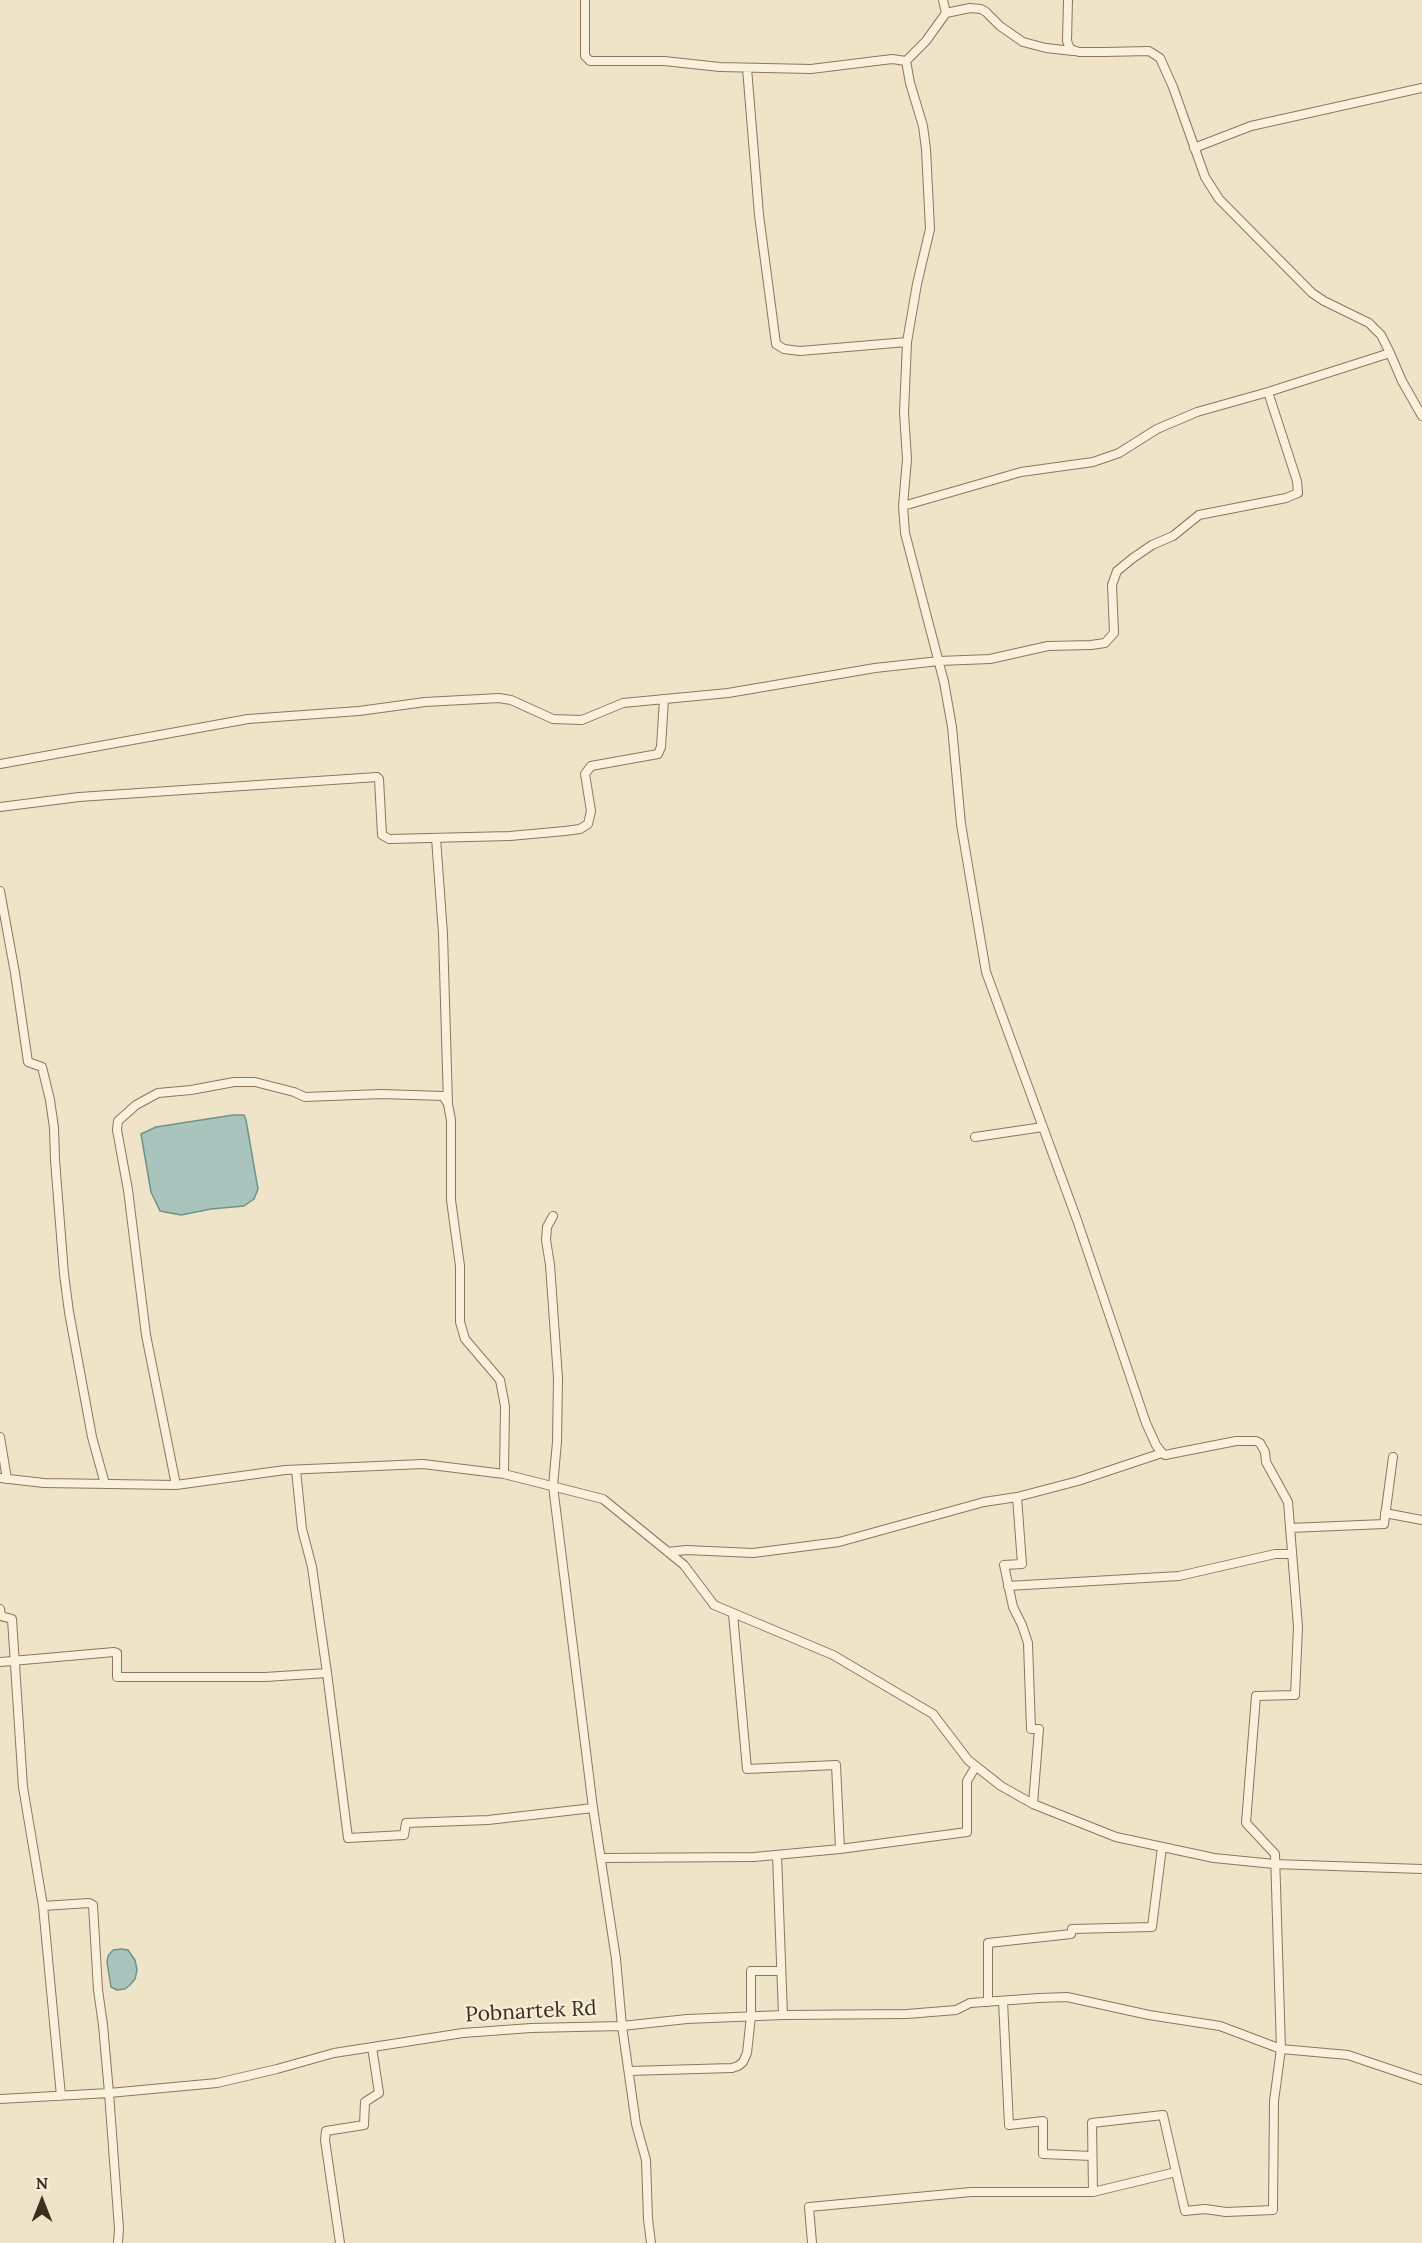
<!DOCTYPE html>
<html>
<head>
<meta charset="utf-8">
<style>
  body { margin:0 }
  #map { position:relative; width:1422px; height:2243px; overflow:hidden; background:#f0e4c8; font-family:Lora,serif }
  canvas { display:block }
  .north { position:absolute; left:12px; top:2171px; width:60px; height:60px; -webkit-text-stroke:4px #f7eed8; paint-order:stroke; rotate:0deg; font-size:16px; font-weight:700; line-height:24px; text-align:center; color:#3d2e20 }
  .north::after { content:''; display:block; margin:auto; width:21px; height:27px; background:#3d2e20; clip-path:polygon(50% 0,100% 100%,50% 72%,0 100%) }
</style>
</head>
<body>
<div id="map">
<canvas width="1422" height="2243"></canvas>
<div class="north">N</div>
</div>
<script>
const c = document.querySelector('canvas').getContext('2d');
c.lineJoin = 'round';
function paint(path, color) { c.fillStyle = color; c.fill(path, 'evenodd'); }
const toPath = rows => new Path2D(rows.map(r => 'M' + r).join(''));
function strokePath(path, color, width, dash) { c.strokeStyle = color; c.lineWidth = width; c.lineCap = dash ? 'butt' : 'round'; c.setLineDash(dash || []); c.stroke(path); }
function label(font, color, halo, rows, align = 'center') {
  c.font = font + ' Lora,serif'; c.lineWidth = 4.5; c.setLineDash([]); c.textBaseline = 'middle'; c.strokeStyle = halo; c.fillStyle = color; for (const [text, x, y, turn = 0] of rows) {
    c.save(); c.translate(x, y); c.rotate((+turn || 0) * Math.PI / 180); c.textAlign = isNaN(turn) ? turn : align; if (halo) c.strokeText(text, 0, 0); c.fillText(text, 0, 0); c.restore();
  }
}
const water = toPath([
  [233,1115,244,1115,246,1120,258,1189,254,1199,244,1206,211,1209,181,1215,160,1211,151,1192,141,1134,156,1127,233,1115],
  [121,1949,128,1950,135,1960,137,1970,135,1979,130,1985,125,1989,117,1990,111,1987,107,1962,108,1956,113,1950,121,1949]
]);
const street = toPath([
  [585,0,585,56,590,61,664,61,720,67,811,69,892,59,906,61],
  [946,13,970,8,981,9,986,12,1000,26,1023,42,1046,48,1073,51],
  [747,68,759,215,776,344,784,349,800,351,907,342],
  [1194,148,1251,126,1422,88],
  [1390,353,1402,381,1422,416],
  [903,506,1021,472,1093,462,1119,453,1157,429,1197,412,1268,392,1390,353,1381,335,1369,323,1324,301,1312,293,1219,199,1205,177,1173,87,1160,58,1149,51,1104,52,1079,52,1070,49,1067,41,1068,0],
  [0,764,248,719,359,711,425,702,499,698,511,700,553,719,582,720,623,703,728,693,875,668,939,661,990,659,1048,646,1091,645,1105,643,1114,633,1112,585,1117,571,1133,558,1152,545,1173,536,1199,515,1286,498,1298,493,1297,481,1268,392],
  [0,807,79,797,377,777,379,779,382,835,389,839,510,836,565,831,580,829,588,824,591,811,585,774,591,766,658,754,661,747,664,699],
  [436,838,443,934,448,1104],
  [0,891,15,973,28,1062,42,1067,50,1100,54,1128,55,1160,64,1274,69,1312,92,1437,105,1484],
  [975,1137,1043,1127],
  [553,1216,547,1227,546,1240,550,1265,558,1378,557,1442,553,1486,593,1808,616,1959,622,2026,636,2124,646,2160,648,2219,651,2243],
  [0,1437,7,1479],
  [0,1478,44,1483,176,1485,285,1470,423,1464,504,1474,603,1499,684,1565,714,1605,833,1655,933,1714,968,1760,1001,1786,1033,1804,1116,1837,1214,1858,1274,1864,1422,1869],
  [176,1485,146,1335,128,1190,117,1130,118,1121,136,1105,158,1093,191,1090,234,1082,255,1082,294,1092,305,1097,381,1094,443,1096,448,1104,451,1120,451,1200,460,1266,460,1322,465,1339,500,1380,505,1406,504,1474],
  [1017,1497,1078,1481,1162,1453],
  [1385,1513,1422,1520],
  [1290,1528,1384,1524,1393,1457],
  [668,1552,686,1550,753,1553,839,1542,984,1502,1017,1497,1022,1564,1004,1565,1013,1607,1022,1625,1028,1643,1031,1729,1039,1729,1033,1804],
  [1008,1586,1179,1576,1275,1554,1292,1554],
  [0,1609,1,1616,12,1619,23,1787,43,1906,61,2096],
  [733,1614,747,1769,836,1765,840,1849,967,1832,967,1781,976,1766],
  [0,1662,114,1652,117,1653,117,1677,265,1677,327,1673,312,1567,302,1529,296,1470],
  [327,1673,348,1838,404,1835,406,1823,488,1820,593,1808],
  [777,1855,783,2015],
  [601,1858,754,1857,840,1849],
  [43,1906,89,1903,93,1905,98,1990,103,2025,109,2093],
  [1003,2001,1009,2125,1043,2121,1043,2154,1092,2156],
  [988,2002,988,1943,1071,1934,1072,1929,1152,1927,1162,1847],
  [629,2071,732,2068,738,2066,743,2062,747,2053,751,2016,751,1971,781,1971],
  [109,2093,119,2229,118,2243],
  [0,2099,109,2093,217,2083,277,2069,334,2053,463,2033,531,2028,622,2026,687,2019,783,2015,907,2014,956,2010,970,2003,1039,1998,1067,1997,1149,2015,1220,2026,1281,2049,1275,1854,1246,1823,1256,1696,1295,1695,1298,1627,1288,1502,1266,1462,1265,1452,1260,1443,1256,1441,1236,1441,1165,1455,1162,1453,1156,1445,1146,1423,1077,1220,986,972,961,824,952,727,944,682,905,533,903,506,907,459,904,413,907,342,917,284,930,229,926,149,923,126,910,83,906,61,926,41,946,13,943,0],
  [1093,2192,1092,2123,1163,2115,1176,2172],
  [340,2243,325,2140,326,2131,364,2125,365,2102,379,2093,372,2047],
  [812,2243,809,2207,971,2192,1093,2192,1176,2172,1185,2211,1205,2209,1226,2212,1273,2210,1274,2101,1281,2049,1348,2055,1422,2080]
]);
const streetNames = [
  ["Pobnartek Rd",531,2012,-3]
];
paint(water, '#a9c4bc');
strokePath(water, '#6f938a', 1.5);
strokePath(street, '#8d765c', 10);
strokePath(street, '#faf1dc', 8);
label('21px', '#3d2e20', '#f7eed8', streetNames);
</script>
</body>
</html>
